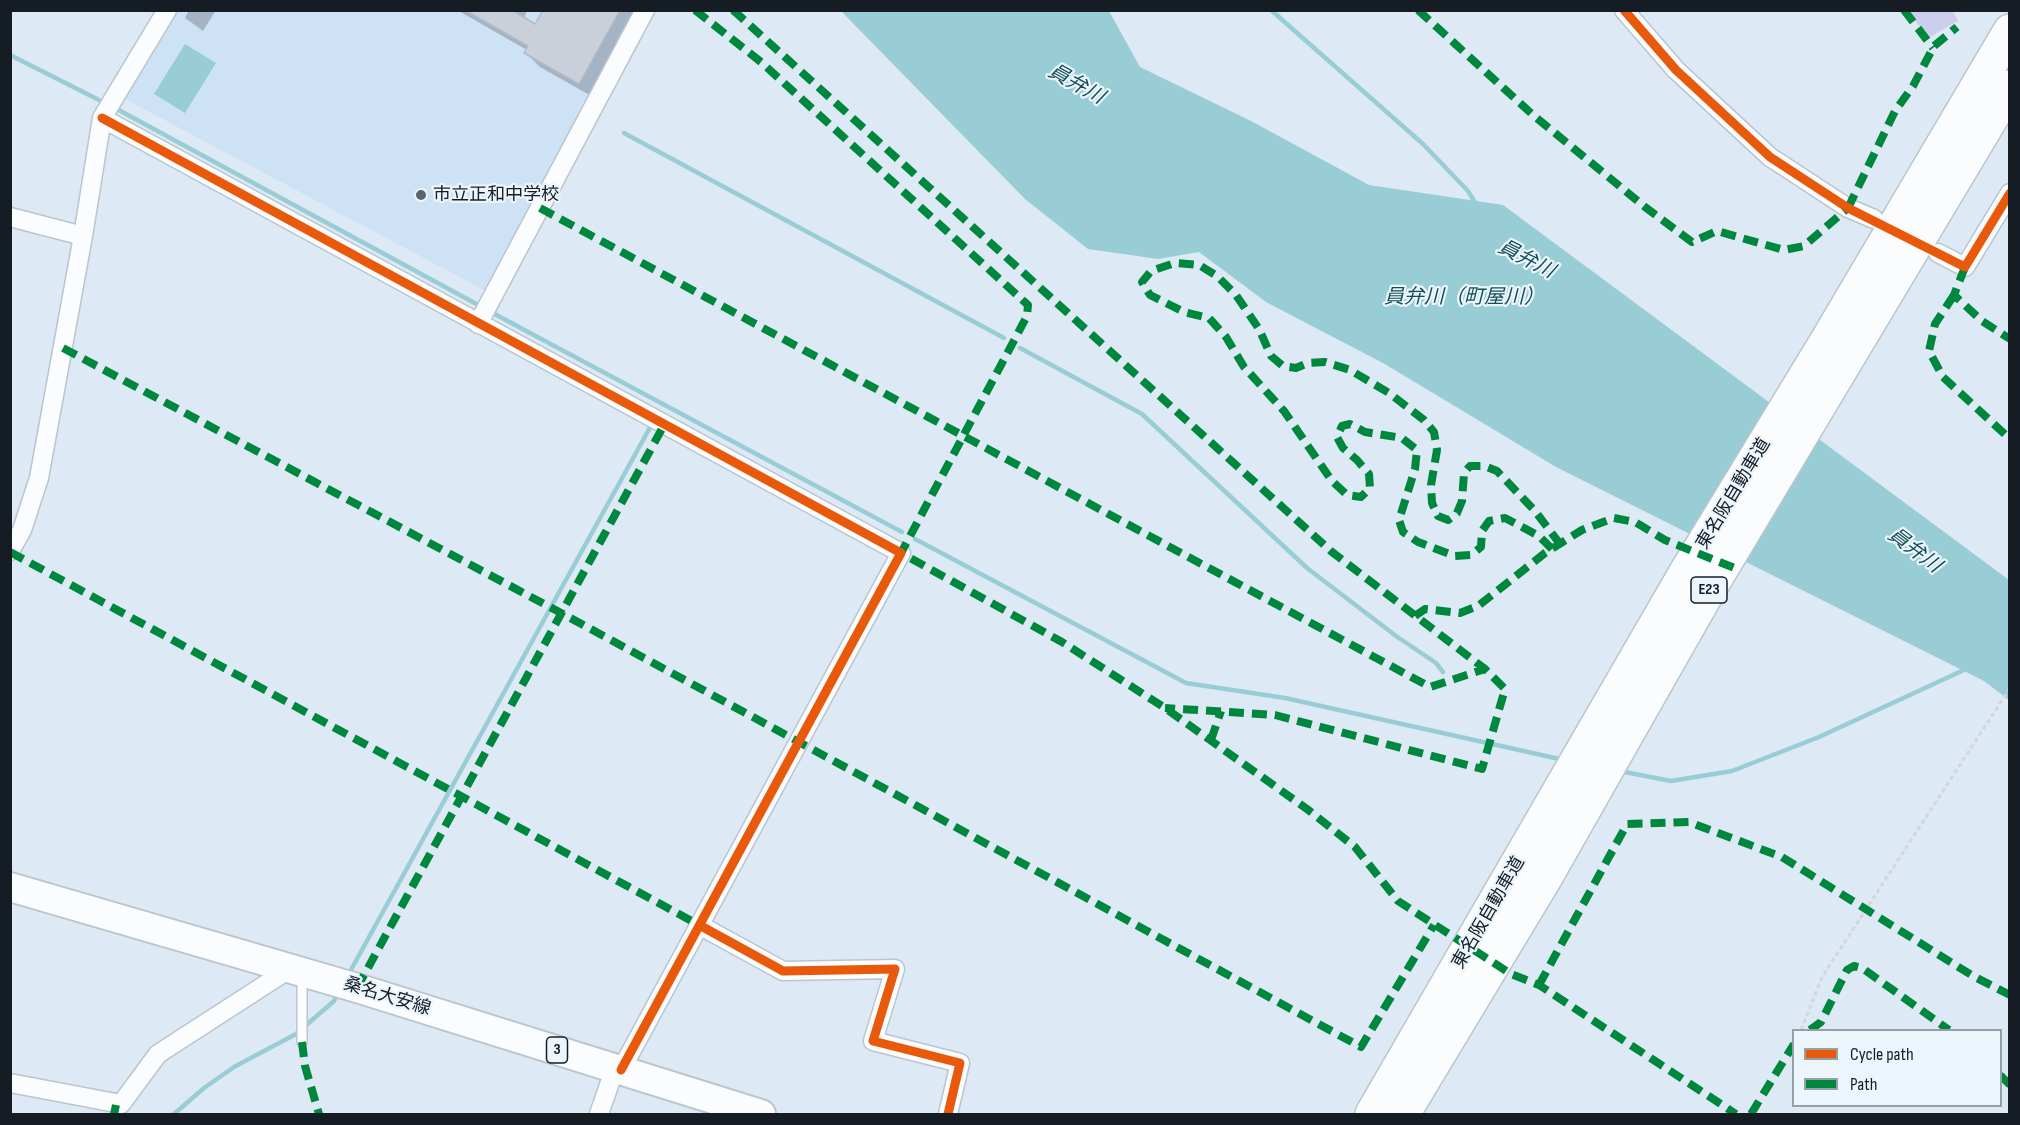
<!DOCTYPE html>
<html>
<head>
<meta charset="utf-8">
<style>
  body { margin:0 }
  #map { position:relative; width:2020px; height:1125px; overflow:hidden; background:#dde9f4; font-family:"Sofia Sans Condensed",sans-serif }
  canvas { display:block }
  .frame { position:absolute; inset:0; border:12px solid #151c24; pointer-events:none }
  .legend { position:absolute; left:1792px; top:1029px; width:210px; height:78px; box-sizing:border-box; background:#ecf4fc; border:2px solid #969ea6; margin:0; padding:8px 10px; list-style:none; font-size:18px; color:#151c24 }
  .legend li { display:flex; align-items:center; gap:12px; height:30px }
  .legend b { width:30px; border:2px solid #969ea6 }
</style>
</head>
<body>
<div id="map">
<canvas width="2020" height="1125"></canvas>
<div class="frame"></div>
<ul class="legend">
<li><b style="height:8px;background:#e8590c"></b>Cycle path</li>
<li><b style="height:8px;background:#00873e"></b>Path</li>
</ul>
</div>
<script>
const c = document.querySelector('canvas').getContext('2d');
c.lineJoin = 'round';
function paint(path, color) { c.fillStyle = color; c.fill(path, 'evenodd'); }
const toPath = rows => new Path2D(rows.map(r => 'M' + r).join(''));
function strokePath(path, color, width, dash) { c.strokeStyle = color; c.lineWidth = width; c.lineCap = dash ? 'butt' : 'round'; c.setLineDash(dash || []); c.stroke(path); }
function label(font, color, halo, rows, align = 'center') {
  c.font = font + ' "Sofia Sans Condensed","Noto Sans JP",sans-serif'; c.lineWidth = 4.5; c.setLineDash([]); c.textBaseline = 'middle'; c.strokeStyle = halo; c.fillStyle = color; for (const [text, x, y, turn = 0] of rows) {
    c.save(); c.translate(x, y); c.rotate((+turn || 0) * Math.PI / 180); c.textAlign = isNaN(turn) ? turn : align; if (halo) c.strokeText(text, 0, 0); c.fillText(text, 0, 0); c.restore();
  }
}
const built = toPath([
  [178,11,635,11,486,291,125,99]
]);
const green = toPath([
  [1908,11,1953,11,1958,21,1928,38]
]);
const water = toPath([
  [841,11,1109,11,1140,67,1251,121,1369,185,1503,205,2009,580,2009,700,1984,681,1556,467,1383,363,1266,302,1199,252,1158,259,1088,249,1025,199],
  [185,44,216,63,185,113,154,94]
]);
const shadow = toPath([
  [189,10,216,10,203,31,185,18],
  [457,10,527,10,524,19,536,26,544,10,633,10,639,16,593,97,540,67,526,53,527,50]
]);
const stream = toPath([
  [1271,10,1423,144,1468,191,1476,204],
  [10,55,107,104],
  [115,108,482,307],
  [624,133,1004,338],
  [489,311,902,532],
  [1020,348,1142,414,1307,568,1396,636,1436,663,1443,672],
  [915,539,1186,683,1285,698,1564,760],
  [1620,771,1671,781,1732,771,1819,737,1966,669],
  [347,977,653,422],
  [174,1114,204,1088,234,1067,296,1034,334,1001,339,992]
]);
const building = toPath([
  [465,10,512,10,535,24,543,10,620,10,579,84,524,53,528,46,465,10]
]);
const path = toPath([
  [1801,1030,1822,977,2010,688],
  [1793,1045,1794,1044]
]);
const service = toPath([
  [302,977,302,1042]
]);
const minor = toPath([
  [1624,10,1676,70,1770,157,1848,208,1874,219],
  [102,118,901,553,621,1070],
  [10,217,83,236],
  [1938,253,1965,267,2010,193],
  [478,324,645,10],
  [10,551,22,530,39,478,83,236,102,118,167,10],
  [701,926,783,971,895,969,873,1041,960,1063,948,1114],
  [10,1083,121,1104,158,1054,291,968],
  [599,1114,615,1068]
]);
const primary = toPath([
  [10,887,357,988,761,1114]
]);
const motorway = toPath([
  [1372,1114,1686,572,1826,342,2010,31],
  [1403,1114,1544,880,1710,588,2010,87]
]);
const quiet = toPath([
  [695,10,761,62,1028,305,1027,316,901,553,1062,642,1165,708,1307,809,1355,847,1398,901,1511,974,1539,985,1736,1114],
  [733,10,1332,552,1485,669,1505,689,1482,769,1275,715,1165,708],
  [1418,10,1533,115,1645,207,1692,242,1717,231,1784,250,1804,246,1848,208],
  [1904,10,1933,48],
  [540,208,1430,687,1485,669],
  [1848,208,1895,111,1913,86,1934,46,1957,27],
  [1965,267,1954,295,1982,321,2010,339],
  [1954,295,1935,324,1929,351,1943,377,2010,439],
  [63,348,563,614,1361,1047,1434,925],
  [1552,549,1539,536,1505,518,1489,521,1482,531,1481,547,1471,555,1455,556,1418,542,1403,532,1399,520,1415,469,1417,450,1402,438,1365,432,1350,424,1342,426,1337,437,1343,448,1357,460,1369,474,1370,488,1361,497,1347,495,1332,481,1284,411,1244,367,1226,337,1209,318,1184,312,1150,295,1142,282,1151,271,1175,263,1199,265,1217,276,1236,295,1259,329,1271,356,1283,366,1296,368,1308,363,1325,362,1350,370,1389,393,1424,420,1434,432,1437,450,1431,485,1432,503,1438,516,1448,520,1457,513,1462,501,1464,473,1470,466,1484,466,1497,471,1535,511,1560,544],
  [10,552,701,926],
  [1415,616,1425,609,1460,613,1478,606,1545,553,1582,530,1614,518,1635,522,1665,540,1737,569],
  [1211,740,1221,711],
  [1539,985,1627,824,1689,822,1782,857,1973,976,2010,995],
  [357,988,664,425],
  [1810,1030,1821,1022,1847,970,1854,966,1862,968,1949,1030],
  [302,1042,305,1066,319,1114],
  [2000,1075,2010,1085],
  [114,1114,116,1105],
  [1751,1114,1794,1044]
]);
const cycleway = toPath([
  [1624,10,1676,70,1770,157,1848,208,1965,267,2010,193],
  [102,118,901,553,621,1070],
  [701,926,783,971,895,969,873,1041,960,1063,948,1114]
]);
const markers = [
  [421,195,6,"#5b646d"]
];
const shields = [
  [1709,590,36],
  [557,1050,21]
];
const shieldNames = [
  ["E23",1709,590],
  ["3",557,1050]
];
const poiNames = [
  ["市立正和中学校",433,195]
];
const streetNames = [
  ["東名阪自動車道",1734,494,-59],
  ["東名阪自動車道",1489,913,-60],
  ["桑名大安線",387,997,17]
];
const waterNames = [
  ["員弁川",1076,85,29],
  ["員弁川",1526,260,27],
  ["員弁川（町屋川）",1464,298],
  ["員弁川",1914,551,37]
];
paint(built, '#cee2f6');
paint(green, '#ccceed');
paint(water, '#98cdd5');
paint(shadow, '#0003');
strokePath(stream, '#98cdd5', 4.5);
paint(building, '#c9d0da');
strokePath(building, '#b4bbc5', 1.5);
strokePath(service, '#bbc5cd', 12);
strokePath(minor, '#bbc5cd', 21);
strokePath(primary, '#bbc5cd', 32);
strokePath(motorway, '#bbc5cd', 36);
strokePath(path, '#d4d7da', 3, [4.5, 3]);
strokePath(service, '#fafcfd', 9);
strokePath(minor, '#fafcfd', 18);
strokePath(primary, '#fafcfd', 28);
strokePath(motorway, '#fafcfd', 33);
strokePath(quiet, '#00873e', 8, [15, 8]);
strokePath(cycleway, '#e8590c', 9);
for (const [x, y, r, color] of markers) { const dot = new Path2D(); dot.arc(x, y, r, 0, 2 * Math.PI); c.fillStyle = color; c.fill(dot); strokePath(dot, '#ecf4fc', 2); }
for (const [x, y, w] of shields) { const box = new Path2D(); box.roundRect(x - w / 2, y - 13, w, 26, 4.5); c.fillStyle = '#ecf4fc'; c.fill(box); strokePath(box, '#151c24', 1.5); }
label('bold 16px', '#151c24', null, shieldNames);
label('18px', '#151c24', '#ecf4fc', poiNames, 'left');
label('18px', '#151c24', '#ecf4fc', streetNames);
label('italic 20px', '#115055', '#ecf4fc', waterNames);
</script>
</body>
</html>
